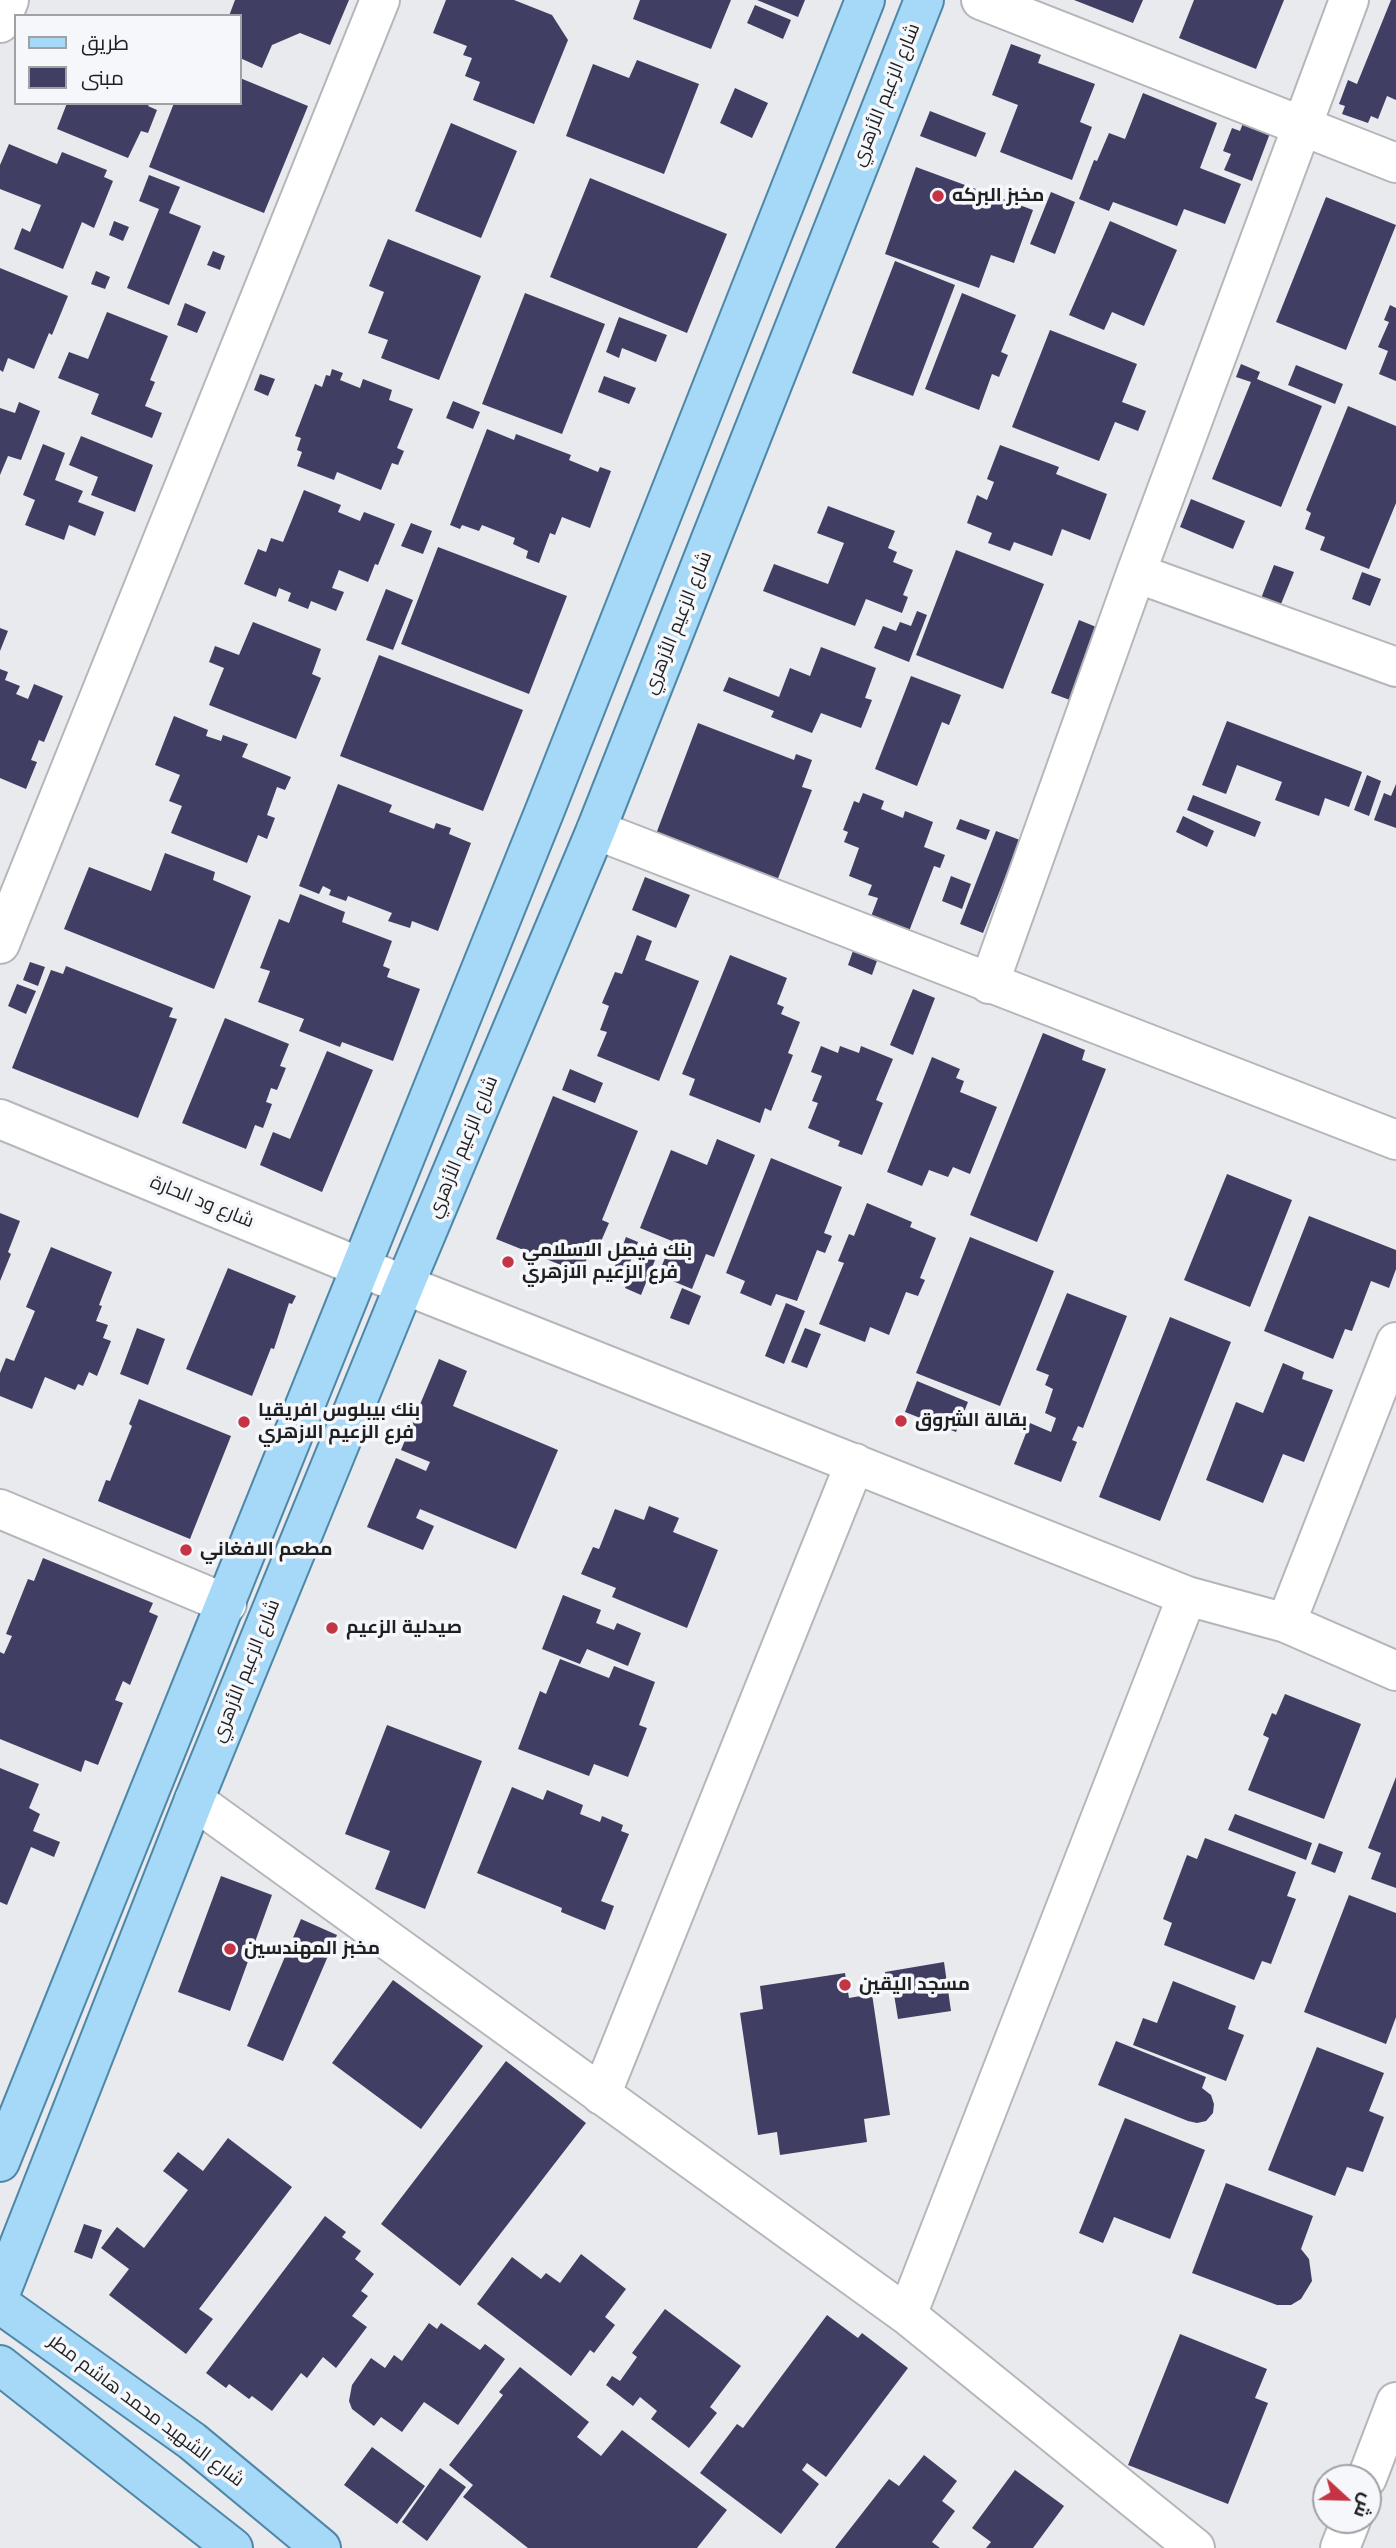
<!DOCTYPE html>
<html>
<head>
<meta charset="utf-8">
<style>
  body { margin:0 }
  #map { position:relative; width:1396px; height:2548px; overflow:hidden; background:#e8eaed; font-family:"Open Sans",Cairo,sans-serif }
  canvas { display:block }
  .legend { position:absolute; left:14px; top:14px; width:228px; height:91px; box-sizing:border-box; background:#f5f7fb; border:2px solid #9fa1a3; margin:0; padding:9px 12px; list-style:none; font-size:21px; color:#1e1f20 }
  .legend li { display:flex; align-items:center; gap:14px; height:35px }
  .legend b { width:35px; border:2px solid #9fa1a3 }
  .north { position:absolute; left:1312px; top:2464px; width:70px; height:70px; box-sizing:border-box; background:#f5f7fb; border:2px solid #9fa1a3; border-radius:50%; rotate:112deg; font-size:19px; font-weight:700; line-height:28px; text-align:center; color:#1e1f20 }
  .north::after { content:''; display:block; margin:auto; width:24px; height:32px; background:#c43445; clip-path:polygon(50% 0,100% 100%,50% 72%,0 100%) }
</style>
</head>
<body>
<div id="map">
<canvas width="1396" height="2548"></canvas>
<ul class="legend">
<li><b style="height:9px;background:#a5d9f7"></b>طريق</li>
<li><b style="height:19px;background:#403f63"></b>مبنى</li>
</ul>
<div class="north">ش</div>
</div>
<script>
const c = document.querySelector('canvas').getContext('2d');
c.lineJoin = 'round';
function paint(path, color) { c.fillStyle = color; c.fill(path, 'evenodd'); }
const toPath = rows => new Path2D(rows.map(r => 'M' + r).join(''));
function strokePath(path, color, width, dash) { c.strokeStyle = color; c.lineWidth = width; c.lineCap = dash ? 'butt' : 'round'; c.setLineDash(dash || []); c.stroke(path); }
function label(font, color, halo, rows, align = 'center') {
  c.font = font + ' "Open Sans",Cairo,sans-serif'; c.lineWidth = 7; c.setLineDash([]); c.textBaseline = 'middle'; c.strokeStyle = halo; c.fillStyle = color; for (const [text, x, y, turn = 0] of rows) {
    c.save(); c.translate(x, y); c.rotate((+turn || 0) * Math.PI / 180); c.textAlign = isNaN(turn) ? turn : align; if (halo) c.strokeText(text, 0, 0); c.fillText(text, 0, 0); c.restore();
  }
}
const building = toPath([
  [235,0,349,0,330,45,300,33,272,45,262,68,240,58,240,16,229,16],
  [446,0,514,0,552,15,568,40,534,124,473,100,480,82,465,76,472,58,463,55,467,46,433,33],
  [640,0,731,0,711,49,633,19],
  [757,0,805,0,798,17],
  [1074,0,1143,0,1133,23],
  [1194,0,1284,0,1256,69,1179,38],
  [1391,0,1396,0,1396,100,1387,96,1378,119,1371,116,1368,123,1342,114,1345,106,1339,104,1348,80,1357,84],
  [755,5,791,20,783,39,747,23],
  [1011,44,1041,55,1038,63,1095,84,1080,122,1092,127,1072,180,1000,152,1018,105,992,95],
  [637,60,699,84,664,174,566,136,593,64,629,78],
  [240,78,308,106,264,213,149,167,174,103,240,103],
  [735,88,768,103,752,138,720,123],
  [1143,93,1217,123,1200,168,1241,184,1225,224,1184,209,1177,226,1113,202,1109,211,1079,199,1094,160,1097,161,1109,133,1125,139],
  [67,103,150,103,148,106,157,110,148,133,141,131,128,158,57,129],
  [930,111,986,133,976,157,920,136],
  [1245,118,1272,128,1252,181,1224,170,1231,154,1223,151,1232,128,1240,131],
  [451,123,517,151,481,238,415,211],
  [9,144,57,164,62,152,107,170,104,177,113,181,94,228,82,222,63,269,14,249,22,228,30,232,41,205,0,189,0,165],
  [916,167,1033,210,1014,263,991,255,979,288,885,254],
  [149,175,180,187,169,213,201,226,169,305,127,288,159,209,139,201],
  [590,178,727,234,687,333,550,277],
  [1051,192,1075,202,1055,254,1030,244],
  [1326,197,1396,225,1346,350,1276,322],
  [114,221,129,227,123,241,109,235],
  [1110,221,1177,250,1144,326,1112,312,1104,330,1069,315],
  [388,239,481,276,439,380,381,358,388,340,368,333,384,292,369,286],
  [213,251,225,256,220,270,207,265],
  [895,261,955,285,913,396,852,373],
  [0,268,68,296,52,335,49,333,34,369,8,358,3,372,0,370],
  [96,271,110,277,105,289,91,284],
  [525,293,605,324,562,434,482,404],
  [962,293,1016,315,1001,352,1008,355,999,377,992,374,979,410,925,389],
  [185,303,206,312,197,333,177,325],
  [1390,305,1396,308,1396,381,1379,374,1388,351,1378,347,1389,322,1384,320],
  [107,312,168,336,150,380,155,382,145,406,162,413,152,438,91,414,99,394,58,378,69,352,88,359],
  [619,317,667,335,656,362,622,348,619,358,606,352],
  [1050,330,1137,364,1122,402,1146,411,1138,431,1115,422,1099,461,1012,427],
  [1241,364,1260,372,1257,379,1322,406,1281,507,1212,479,1251,382,1236,377],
  [1296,365,1343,384,1335,404,1288,385],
  [332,369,343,373,340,380,360,388,363,379,392,390,389,400,413,409,397,448,404,451,398,465,392,463,381,490,337,472,334,480,297,466,302,452,297,450,301,438,295,436,315,384,322,387,326,375,330,376],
  [260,374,275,379,268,396,254,390],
  [604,376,636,388,629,404,598,392],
  [453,401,480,412,473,429,446,418],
  [19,402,40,411,21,460,8,456,0,475,0,408,15,413],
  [1348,406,1396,426,1396,503,1369,569,1320,550,1325,537,1305,529,1311,513,1306,510],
  [487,429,514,440,516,434,571,455,569,460,598,472,600,467,611,471,590,528,562,517,555,535,550,533,539,563,526,558,528,551,513,544,515,538,482,525,479,531,462,525,460,529,450,525],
  [81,436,153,465,135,512,91,495,98,477,69,465],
  [43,444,65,453,55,480,83,491,78,502,104,512,95,536,69,525,64,540,25,525,35,500,23,495],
  [1000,445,1059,467,1056,474,1107,494,1090,540,1062,529,1052,556,1014,542,1010,551,988,543,992,533,967,523,977,495,987,500,994,482,987,479],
  [304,490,341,505,338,512,360,521,364,512,395,524,378,565,375,564,368,582,339,570,332,588,344,592,336,611,311,601,308,609,288,601,291,593,279,588,276,597,244,584,258,549,266,552,271,538,283,542],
  [1191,499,1245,521,1233,549,1180,527],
  [828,506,895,531,888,548,897,552,893,562,913,570,903,595,908,597,902,613,866,599,855,626,763,591,774,564,828,584,844,543,817,533],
  [411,523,432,531,423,554,401,546],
  [438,547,567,596,529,694,401,644],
  [956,550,1044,584,1003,689,916,655],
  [1274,565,1294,572,1279,609,1260,601],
  [1362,572,1381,579,1370,606,1352,599],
  [386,589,413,600,393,650,366,640],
  [917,611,927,615,909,662,874,648,883,626,896,631,900,622,911,626],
  [1079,620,1106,631,1078,703,1051,693],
  [253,622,321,649,312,674,321,678,296,739,209,705,224,668,209,662,215,646,239,655],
  [0,628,8,631,0,651],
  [821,647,876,668,865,698,872,700,861,728,821,713,812,733,771,717,774,711,723,691,729,677,779,697,790,668,810,676],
  [379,655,523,710,483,811,340,756],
  [0,669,8,672,5,680,20,686,16,694,28,699,34,684,63,696,44,742,39,740,31,760,37,762,26,789,0,778],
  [911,676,961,695,949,725,942,722,917,786,875,769],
  [174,716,208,730,206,736,221,741,223,735,248,744,242,757,291,777,285,790,277,787,267,815,275,818,267,839,258,835,247,863,171,833,182,806,169,801,180,775,155,765],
  [1227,721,1362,772,1349,807,1325,798,1319,816,1275,800,1282,782,1237,765,1226,794,1202,785],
  [698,723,794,760,796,754,812,760,802,787,812,790,777,881,656,834],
  [1367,775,1381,781,1369,816,1354,810],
  [338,784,392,805,389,812,434,829,436,823,451,828,449,834,471,843,438,931,412,921,410,928,388,921,392,913,348,896,346,901,329,895,331,890,323,886,319,894,299,886],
  [1396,784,1396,828,1374,820,1384,793,1391,796],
  [863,793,884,801,881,809,903,818,905,811,933,822,924,847,945,855,940,868,934,866,908,934,870,919,878,898,868,895,872,885,849,876,859,848,844,842,848,832,843,830,854,801,859,803],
  [1193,795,1261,822,1255,837,1187,810],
  [1183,816,1214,831,1207,847,1176,832],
  [960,819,990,830,986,840,956,829],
  [996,831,1020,840,983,933,960,924],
  [165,853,215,872,213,880,251,896,214,989,64,929,89,867,151,891],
  [951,876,971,884,962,909,942,901],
  [645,877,690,895,676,928,632,910],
  [300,894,345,912,342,922,392,941,383,966,390,969,387,977,420,989,393,1061,342,1042,340,1047,299,1031,304,1019,258,1002,270,971,260,968,279,919,289,923],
  [637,935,652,941,645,960,699,981,659,1081,597,1056,607,1032,600,1030,609,1006,602,1003,615,972,622,974],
  [854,948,878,958,872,975,848,965],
  [730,955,787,978,777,1004,784,1007,781,1014,800,1022,788,1053,793,1055,771,1111,765,1108,760,1123,689,1095,695,1079,682,1074],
  [30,962,45,967,38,986,23,980],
  [66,966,173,1008,169,1017,177,1019,138,1118,12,1068,51,970,63,974],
  [17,984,36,991,26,1014,8,1006],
  [913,989,935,998,913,1055,890,1045],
  [225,1018,289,1044,280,1066,286,1068,277,1090,271,1088,266,1102,272,1104,263,1128,255,1125,246,1149,182,1123],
  [1043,1033,1085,1050,1082,1060,1106,1069,1037,1242,970,1215],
  [821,1046,838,1053,840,1046,859,1053,861,1046,893,1059,876,1100,883,1103,862,1155,838,1146,840,1141,808,1128,818,1103,812,1101,822,1076,811,1072],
  [327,1051,373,1070,322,1192,260,1165,273,1132,290,1139],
  [932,1057,960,1069,956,1078,964,1081,960,1092,997,1107,970,1174,953,1167,948,1177,929,1170,922,1186,887,1172],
  [570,1069,603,1083,595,1103,562,1090],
  [553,1096,638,1131,602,1220,609,1223,599,1246,593,1244,581,1273,496,1239],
  [717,1139,755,1155,714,1257,706,1254,692,1289,658,1275,672,1241,640,1228,671,1150,707,1165],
  [771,1158,842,1187,824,1233,832,1236,825,1253,817,1250,797,1301,776,1294,771,1306,740,1293,745,1281,726,1273],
  [1227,1174,1292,1200,1250,1307,1184,1280],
  [867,1203,912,1222,910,1227,936,1238,920,1278,925,1280,918,1296,906,1292,889,1335,870,1327,865,1342,819,1324,844,1263,838,1261,849,1234,854,1236],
  [0,1213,20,1221,8,1252,11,1254,0,1281],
  [1309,1216,1396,1250,1396,1269,1389,1288,1371,1281,1352,1331,1345,1329,1333,1359,1264,1331],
  [626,1237,638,1242,627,1270,615,1266],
  [970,1237,1054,1271,1000,1406,916,1373],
  [51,1247,112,1272,99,1305,102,1306,96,1321,108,1325,103,1338,111,1341,97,1376,89,1372,83,1386,78,1384,75,1390,45,1377,32,1409,0,1396,0,1373,6,1358,14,1361,35,1311,26,1307],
  [639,1254,655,1260,641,1295,625,1288],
  [228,1268,296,1296,292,1304,289,1303,274,1349,271,1348,252,1396,186,1369],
  [682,1288,701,1296,689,1325,670,1318],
  [1067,1293,1127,1316,1083,1428,1078,1426,1072,1440,1077,1442,1061,1482,1014,1464,1030,1423,1051,1432,1056,1418,1045,1413,1053,1389,1045,1385,1049,1375,1036,1370],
  [786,1303,805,1311,784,1364,765,1356],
  [1170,1317,1231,1342,1160,1521,1099,1497],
  [137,1328,165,1339,148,1385,120,1374],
  [805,1328,821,1334,807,1368,791,1362],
  [439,1359,467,1371,453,1406,558,1450,516,1549,420,1509,416,1518,434,1526,423,1550,367,1527,396,1458,426,1471,430,1462,401,1450],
  [1283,1363,1304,1372,1302,1379,1333,1390,1304,1462,1283,1454,1263,1503,1206,1480,1236,1402,1263,1413],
  [917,1381,968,1402,956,1432,905,1412],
  [139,1399,231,1436,190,1539,98,1501,106,1480,110,1481,132,1426,129,1424],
  [649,1506,679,1518,673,1532,718,1550,687,1628,612,1597,616,1588,581,1574,593,1547,599,1549,615,1509,644,1520],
  [43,1558,153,1603,149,1612,158,1616,130,1685,123,1681,115,1700,123,1703,98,1765,85,1760,81,1772,0,1739,0,1652,4,1654,12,1636,6,1634,28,1579,34,1581],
  [563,1595,601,1610,596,1623,614,1630,617,1623,641,1633,628,1666,587,1649,580,1664,542,1649],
  [560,1659,609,1678,614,1666,655,1682,639,1725,647,1728,628,1777,594,1764,589,1776,518,1749,540,1691,546,1694],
  [1285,1694,1361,1724,1324,1819,1248,1790,1269,1738,1263,1735,1272,1713,1276,1715],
  [387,1725,482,1761,425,1909,375,1889,390,1851,345,1834],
  [0,1768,39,1784,29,1808,40,1814,33,1831,60,1842,54,1857,31,1847,7,1905,0,1902],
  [1396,1777,1396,1888,1371,1879,1381,1853,1368,1848],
  [512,1787,543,1800,547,1790,583,1805,580,1814,600,1822,602,1816,623,1825,621,1831,629,1834,601,1901,614,1906,605,1930,561,1912,562,1908,477,1873],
  [1235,1814,1312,1843,1306,1860,1228,1830],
  [1205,1838,1296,1872,1287,1896,1296,1899,1271,1964,1262,1961,1254,1980,1164,1945,1172,1923,1163,1919,1187,1855,1197,1859],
  [1319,1843,1343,1852,1335,1873,1311,1864],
  [221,1876,272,1895,230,2011,178,1992],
  [1349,1895,1396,1913,1396,2017,1386,2044,1304,2012],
  [301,1919,337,1935,283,2061,247,2046],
  [944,1962,951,2011,898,2019,893,1988,887,1989,885,1972],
  [845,1973,849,1998,872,1994,890,2115,864,2119,867,2142,780,2155,777,2132,758,2135,740,2013,763,2009,760,1986],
  [393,1980,483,2046,421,2129,332,2063],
  [1173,1981,1236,2006,1228,2029,1244,2035,1226,2081,1133,2045,1143,2018,1157,2023],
  [1116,2041,1206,2077,1202,2088,1211,2095,1214,2104,1213,2113,1206,2121,1197,2123,1188,2121,1098,2085],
  [1317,2047,1384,2073,1369,2111,1384,2117,1363,2172,1347,2167,1335,2196,1268,2170],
  [506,2061,586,2123,460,2286,381,2224],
  [1125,2118,1205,2150,1170,2239,1114,2217,1103,2243,1079,2233],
  [228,2138,292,2187,199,2309,213,2319,186,2354,109,2295,129,2269,101,2248,117,2227,144,2248,188,2190,163,2171,178,2152,203,2171],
  [1226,2183,1313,2216,1301,2249,1309,2259,1312,2281,1301,2299,1291,2305,1277,2305,1192,2273],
  [325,2216,346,2232,342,2237,361,2251,355,2259,374,2274,361,2291,368,2296,352,2316,367,2327,336,2368,323,2357,307,2378,301,2373,272,2411,252,2396,249,2399,229,2384,226,2388,206,2373],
  [84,2224,102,2230,92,2259,74,2252],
  [581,2254,626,2289,605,2317,615,2325,594,2353,590,2350,571,2376,477,2304,512,2257,541,2279,546,2273,560,2283],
  [665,2309,741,2366,710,2407,717,2413,689,2448,651,2419,657,2411,640,2397,633,2406,606,2385,612,2376,620,2381,637,2357,632,2353],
  [827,2315,858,2338,862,2333,908,2368,826,2477,807,2463,802,2470,819,2484,781,2534,700,2473,737,2424,743,2428],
  [429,2323,437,2329,441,2323,480,2350,485,2344,505,2359,458,2425,424,2402,402,2432,381,2417,374,2426,352,2409,349,2401,352,2385,371,2358,385,2368,394,2355,402,2361],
  [1180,2334,1267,2369,1255,2398,1268,2403,1228,2504,1128,2465],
  [520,2367,589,2422,577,2437,601,2456,622,2430,727,2510,697,2548,528,2548,463,2497,473,2485,449,2465,503,2395,499,2392],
  [372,2447,425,2486,397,2524,344,2485],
  [924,2455,957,2481,942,2501,955,2511,932,2542,940,2548,835,2548,889,2479,899,2486],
  [440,2468,466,2487,427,2541,402,2522],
  [1015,2470,1064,2506,1033,2548,986,2548,991,2542,972,2528]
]);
const street = toPath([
  [981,0,1396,163],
  [0,23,9,0],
  [1136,573,1396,667],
  [596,830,1396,1140],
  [0,944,380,0],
  [989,984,1136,573,1349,0],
  [0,1119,362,1268,1187,1596,1286,1623,1396,1671],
  [0,1509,227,1604],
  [1286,1623,1396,1342],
  [194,1800,907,2315,1195,2548],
  [601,2095,855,1463],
  [907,2315,1187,1596],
  [1367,2478,1396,2402],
  [1340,2548,1351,2520]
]);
const primary = toPath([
  [0,2162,545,810,865,0],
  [0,2294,194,1800,405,1284,596,830,924,0],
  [0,2304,192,2441,321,2548],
  [0,2365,233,2548]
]);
const markers = [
  [938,196,7,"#c43445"],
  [508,1262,7,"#c43445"],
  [901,1421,7,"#c43445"],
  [244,1422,7,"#c43445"],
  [186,1550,7,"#c43445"],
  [332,1628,7,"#c43445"],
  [230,1949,7,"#c43445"],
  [845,1985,7,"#c43445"]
];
const streetNames = [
  ["شارع الزعيم الأزهري",886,95,-68],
  ["شارع الزعيم الأزهري",678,623,-68],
  ["شارع الزعيم الأزهري",463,1147,-67],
  ["شارع ود الحارة",202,1202,22],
  ["شارع الزعيم الأزهري",246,1671,-68],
  ["شارع الشهيد محمد هاشم مطر",146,2411,37]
];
const poiNames = [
  ["مخبز البركه",952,196],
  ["بنك فيصل الاسلامي",522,1251],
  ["فرع الزعيم الازهري",522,1273],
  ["بنك بيبلوس افريقيا",258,1411],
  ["فرع الزعيم الازهري",258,1433],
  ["بقالة الشروق",915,1421],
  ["مطعم الافغاني",200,1550],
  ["صيدلية الزعيم",346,1628],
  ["مخبز المهندسين",244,1949],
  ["مسجد اليقين",859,1985]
];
paint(building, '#403f63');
strokePath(street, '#b4b6b9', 42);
strokePath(primary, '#4f87a8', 42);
strokePath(street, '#fff', 38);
strokePath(primary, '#a5d9f7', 38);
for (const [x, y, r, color] of markers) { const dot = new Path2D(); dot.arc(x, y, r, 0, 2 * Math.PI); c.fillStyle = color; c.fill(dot); strokePath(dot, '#f5f7fb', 2.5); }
label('19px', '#1e1f20', '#f5f7fb', streetNames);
label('bold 19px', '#1e1f20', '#f5f7fb', poiNames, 'left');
</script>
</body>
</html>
